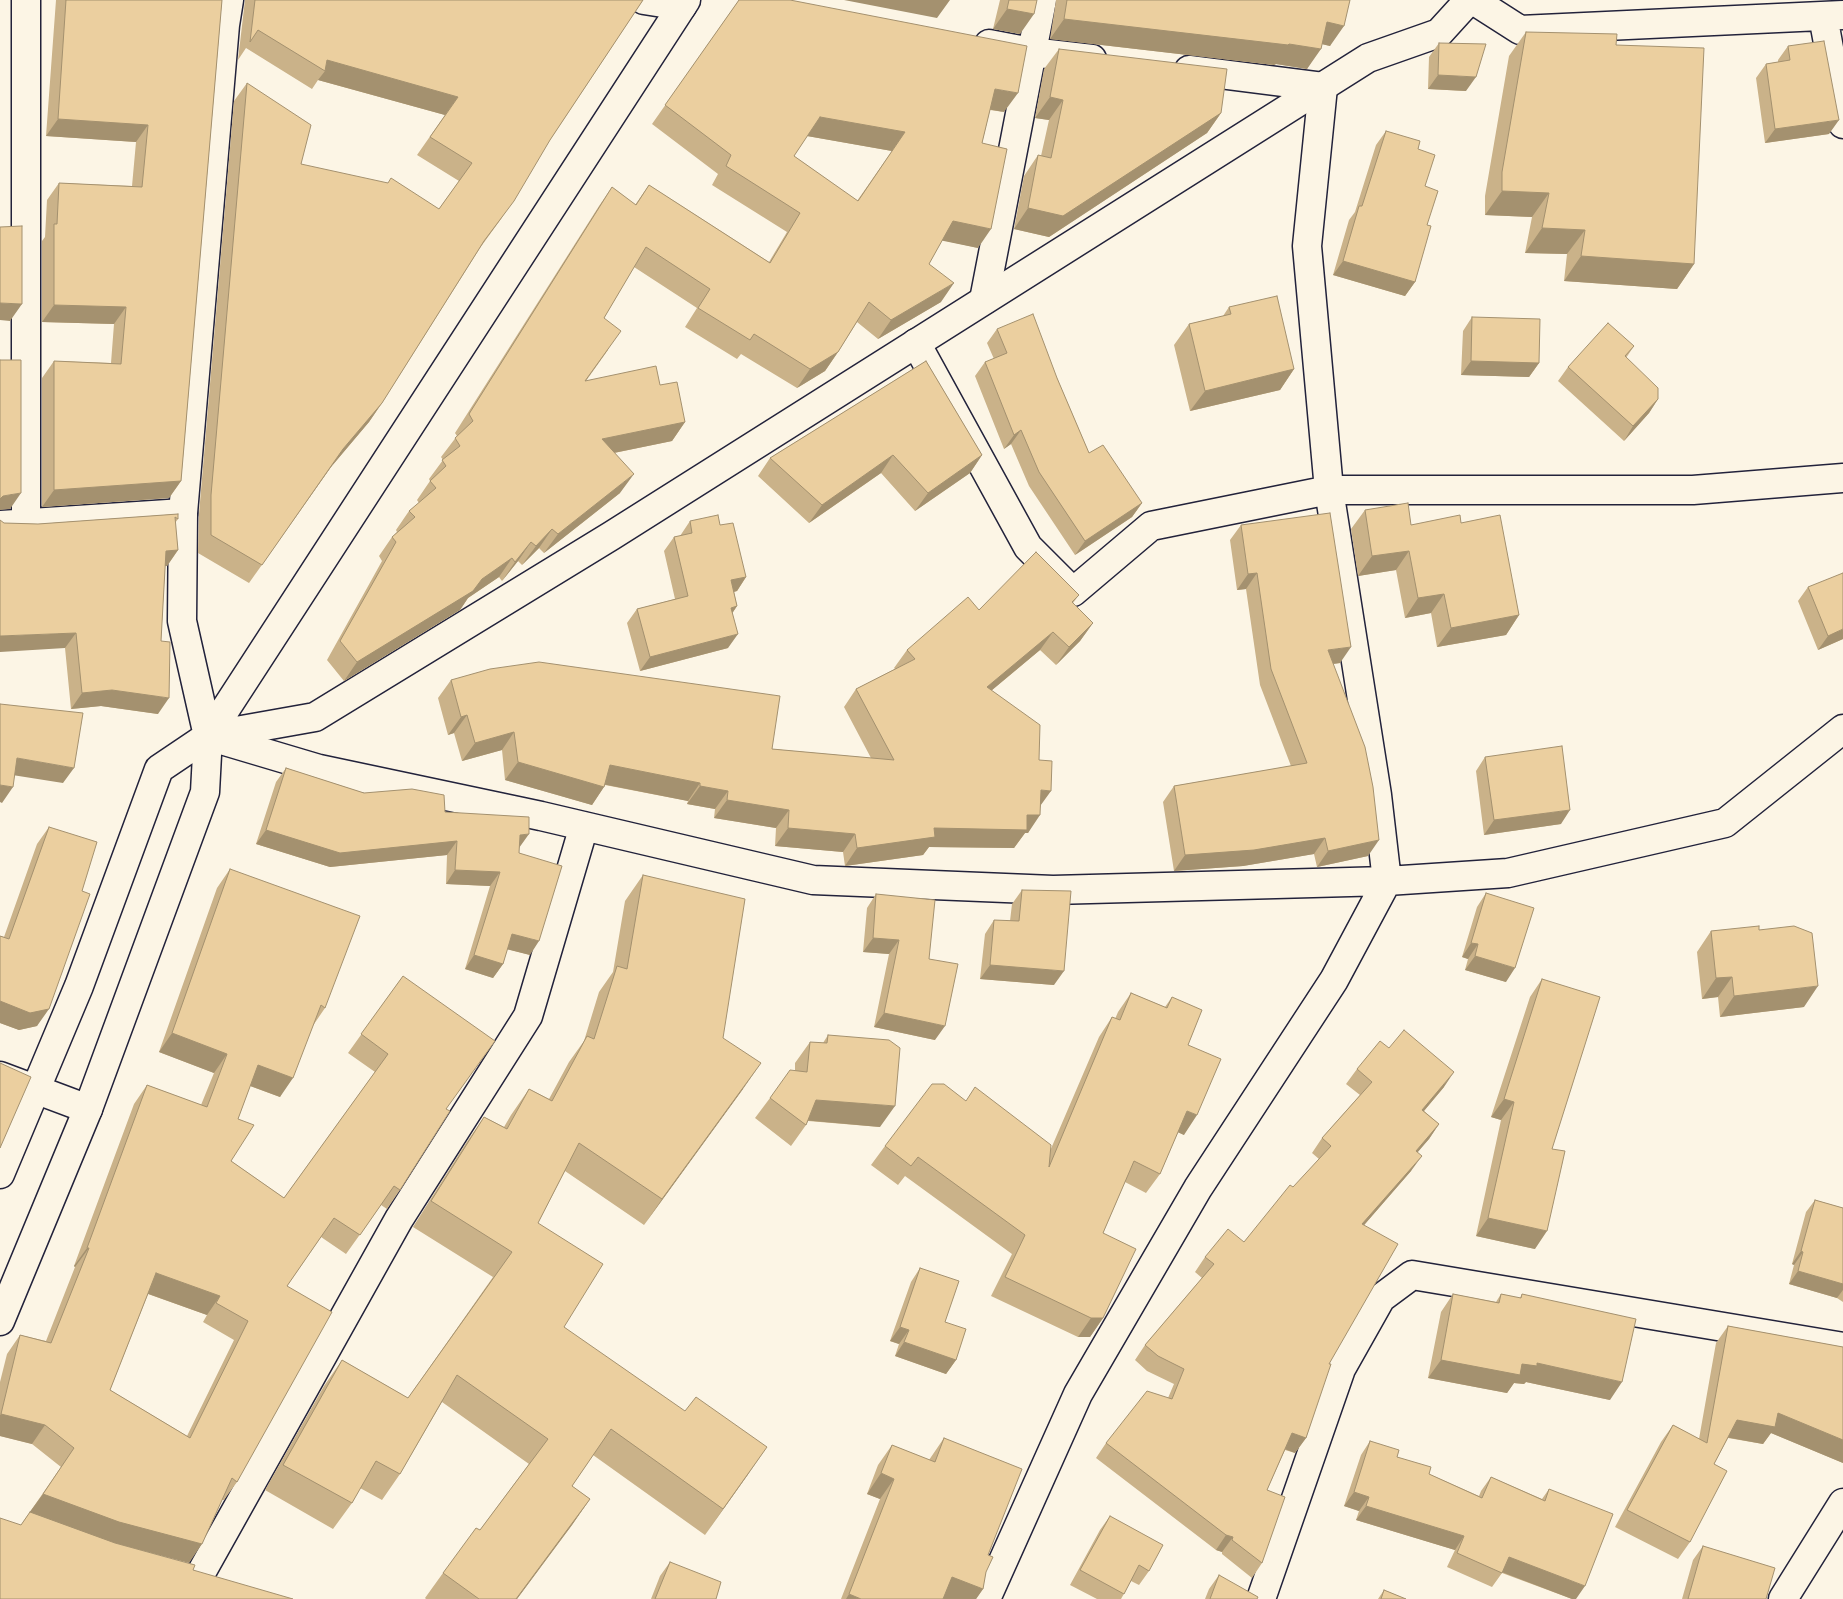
<!DOCTYPE html>
<html>
<head>
<meta charset="utf-8">
<style>
  body { margin:0 }
  canvas { display:block; background:#fcf5e5 }
</style>
</head>
<body>
<canvas width="1843" height="1599"></canvas>
<script>
const c = document.querySelector('canvas').getContext('2d');
c.lineJoin = 'round';
const toPath = rows => new Path2D(rows.map(r => 'M' + r).join(''));
function strokePath(path, color, width, dash) { c.strokeStyle = color; c.lineWidth = width; c.lineCap = dash ? 'butt' : 'round'; c.setLineDash(dash || []); c.stroke(path); }
function paint(path, color) { c.fillStyle = color; c.fill(path, 'evenodd'); }
const street = toPath([
  [644,0,682,6],
  [1473,0,1520,30,1843,15],
  [1823,16,1843,124],
  [989,44,1031,52,1092,59],
  [984,300,1042,0],
  [916,343,1028,547,1073,592,1151,526,1329,490,1693,490,1843,478],
  [26,524,26,0],
  [0,525,183,513],
  [208,736,319,769,541,816,813,880,1053,890,1387,881,1508,873,1725,823,1843,729],
  [0,1076,88,1109],
  [196,1582,399,1219,528,1016,584,826],
  [986,1599,1078,1394,1198,1188,1334,980,1387,881,1377,795,1329,490,1307,246,1323,87,1189,70],
  [1261,1599,1341,1369,1381,1298,1412,1275,1843,1347],
  [1783,1599,1843,1503]
]);
const secondary = toPath([
  [208,736,315,717,611,536,1368,58,1439,33,1469,0],
  [0,1174,79,986,159,769,208,736,686,0],
  [0,1321,88,1109,205,792,208,736,182,621,183,513,225,25,229,0]
]);
const wall = toPath([
  [56,0,222,0,181,481,169,498,42,507,42,378,54,361,111,363,114,324,42,322,42,241,45,237,47,200,59,183,132,186,136,142,46,136],
  [245,0,643,0,550,140,501,219,480,248,382,403,369,422,331,467,249,583,198,553,199,514,234,101,247,83,301,164,439,209,459,181,417,155,445,115,318,80,312,89,246,48,238,60],
  [739,0,1004,112,990,110,982,143,978,248,942,240,929,264,941,302,878,339,857,322,838,352,825,371,797,388,741,354,737,359,685,327,697,308,634,267,604,318,608,350,586,381,660,385,685,422,672,441,614,453,620,493,544,553,539,548,522,565,518,561,502,581,499,577,468,598,460,610,344,681,327,660,382,561,379,556,392,537,397,532,396,530,409,511,419,503,417,500,430,481,429,479,443,460,441,457,457,436,455,433,599,206,612,187,635,205,649,185,769,262,787,232,712,185,718,174,652,124],
  [807,136,892,151,857,201,794,156],
  [1000,0,1037,0,1020,34,993,29],
  [1056,0,1350,0,1330,46,1322,44,1307,69,1276,64,1274,65,1050,39],
  [1526,32,1616,45,1694,264,1677,289,1564,281,1567,254,1525,253,1532,217,1485,215,1485,196,1509,56],
  [1439,43,1466,91,1428,89,1429,57],
  [1788,46,1829,134,1765,143,1756,78,1766,64,1778,62,1778,60],
  [1059,49,1221,113,1207,133,1049,237,1014,229,1024,176,1038,155,1041,156,1049,120,1035,118,1044,69],
  [1386,131,1418,149,1425,186,1427,225,1415,282,1405,296,1333,275,1349,220,1355,212,1376,145],
  [1229,307,1294,369,1280,390,1190,411,1174,345,1189,324,1223,316],
  [1472,317,1539,363,1529,377,1461,375,1463,331],
  [997,329,1057,378,1089,453,1142,503,1132,517,1075,555,1029,486,1011,444,1004,449,975,376,985,362,994,359,987,343],
  [1634,346,1626,358,1658,399,1649,413,1624,441,1558,381,1568,367],
  [926,361,982,455,970,473,915,511,881,473,809,523,758,476,770,458],
  [1365,510,1411,525,1461,523,1519,615,1506,635,1437,647,1431,613,1405,618,1396,570,1358,576,1351,529],
  [178,514,178,519,175,523,178,550,167,566,165,566,161,641,158,714,101,706,71,709,65,648,4,523,38,524],
  [690,521,720,525,746,577,737,591,734,592,737,606,733,612,728,648,640,671,627,623,637,609,675,599,664,551,674,537,680,536],
  [1241,525,1340,663,1333,664,1368,856,1317,867,1314,854,1243,866,1174,871,1163,802,1174,786,1291,766,1260,685,1246,589,1237,590,1230,540],
  [1808,587,1843,639,1818,650,1798,601],
  [1079,595,1073,603,1093,623,1080,641,1056,665,1040,650,991,691,1039,760,1041,806,1028,833,1025,833,1014,848,929,847,923,855,845,866,843,852,775,846,776,828,714,818,715,809,687,804,688,801,605,785,592,805,505,780,502,750,462,761,454,733,448,735,438,698,451,680,772,749,871,758,844,707,856,689,895,669,894,668,907,650,979,610],
  [1485,757,1561,824,1484,835,1476,771],
  [286,768,364,793,445,812,519,848,519,853,530,955,507,949,503,964,493,978,465,969,490,886,446,884,447,855,330,867,256,844,276,782],
  [49,827,82,891,37,1026,19,1030,0,1023,0,936,4,937,37,844],
  [230,869,325,1008,312,1027,280,1097,250,1086,238,1119,231,1161,284,1198,375,1072,348,1053,403,976,447,1109,400,1190,387,1209,381,1205,346,1254,321,1237,287,1286,237,1482,224,1500,222,1500,21,1525,61,1467,32,1444,0,1436,0,1382,7,1354,20,1335,46,1341,75,1267,74,1266,134,1104,147,1085,201,1105,214,1073,159,1052,217,888],
  [148,1294,207,1315,203,1322,234,1340,187,1436,110,1390],
  [643,875,723,1038,743,1089,644,1225,565,1171,538,1223,564,1327,749,1473,705,1535,593,1455,572,1486,590,1499,572,1525,517,1599,426,1599,425,1598,443,1573,480,1530,529,1464,442,1402,400,1474,382,1500,360,1488,352,1503,333,1529,265,1490,324,1386,342,1360,408,1398,493,1277,413,1227,466,1143,484,1117,504,1127,511,1115,529,1089,549,1099,569,1062,584,1041,599,992,613,972,625,901],
  [1022,890,1054,985,980,979,985,934,994,920,1010,921,1012,904],
  [1486,893,1506,982,1465,970,1468,959,1462,957,1477,907],
  [876,894,929,959,935,1040,874,1027,889,954,863,952,867,908],
  [1759,930,1804,1007,1720,1017,1718,997,1702,999,1697,952,1711,931],
  [1542,979,1535,1249,1476,1236,1501,1120,1491,1117,1530,997],
  [1131,993,1165,1007,1172,997,1188,1045,1184,1135,1178,1132,1160,1174,1146,1193,1125,1182,1103,1233,1103,1318,1090,1337,1078,1337,991,1296,1012,1254,905,1176,898,1185,871,1165,885,1146,966,1101,1050,1151,1099,1037,1112,1017,1115,1019,1118,1012],
  [828,1035,880,1127,808,1121,806,1125,791,1146,755,1118,770,1098,795,1071,795,1063,810,1042,823,1043],
  [1389,1048,1444,1087,1424,1111,1439,1124,1429,1139,1417,1152,1411,1171,1364,1225,1329,1364,1306,1438,1295,1453,1285,1450,1267,1490,1262,1563,1252,1578,1222,1554,1222,1552,1216,1550,1096,1458,1106,1443,1168,1398,1174,1384,1147,1371,1135,1360,1145,1345,1202,1278,1195,1272,1205,1257,1244,1242,1319,1159,1312,1153,1322,1138,1360,1095,1346,1084,1357,1069],
  [1815,1200,1843,1208,1843,1302,1837,1298,1789,1284,1794,1265,1792,1264,1806,1212],
  [920,1268,956,1360,946,1374,895,1356,899,1344,890,1341,911,1282],
  [1453,1294,1496,1302,1501,1294,1520,1298,1522,1294,1610,1400,1526,1382,1524,1384,1514,1383,1507,1393,1428,1378,1441,1312],
  [1728,1326,1843,1347,1843,1463,1771,1433,1763,1444,1728,1438,1714,1464,1690,1542,1678,1559,1615,1527,1661,1442,1673,1425,1699,1439,1716,1343],
  [944,1438,988,1555,983,1589,976,1599,841,1599,880,1499,867,1494,878,1465,892,1445,929,1460],
  [1370,1441,1397,1457,1429,1474,1479,1496,1481,1491,1491,1477,1542,1499,1549,1489,1576,1599,1572,1599,1502,1573,1492,1587,1447,1567,1455,1550,1356,1520,1359,1511,1344,1506,1361,1455],
  [1110,1516,1149,1571,1139,1585,1131,1581,1121,1599,1097,1599,1070,1585,1100,1530],
  [1703,1546,1766,1599,1682,1599,1693,1560],
  [670,1562,716,1599,651,1599,660,1576],
  [1219,1575,1257,1599,1205,1599,1209,1589],
  [1384,1590,1406,1599,1378,1599]
]);
const shadedWall = toPath([
  [844,0,950,0,937,18],
  [1007,9,1034,14,1020,34,993,29],
  [1064,19,1289,44,1321,49,1307,69,1276,64,1274,65,1050,39],
  [1327,22,1344,26,1330,46,1313,42],
  [327,60,458,97,445,115,318,80,325,71],
  [1438,75,1476,77,1466,91,1428,89],
  [995,89,1018,93,1004,112,981,108],
  [1050,97,1063,100,1049,120,1035,118],
  [1221,113,1207,133,1049,237,1014,229,1028,208],
  [820,117,905,132,892,151,807,136],
  [58,119,148,125,136,142,46,136],
  [1839,120,1829,134,1765,143,1775,129],
  [1502,191,1549,193,1532,217,1485,215],
  [953,221,991,229,978,248,939,240],
  [1542,228,1585,230,1567,254,1525,253],
  [1581,256,1694,264,1677,289,1564,281],
  [1343,261,1415,282,1405,296,1333,275],
  [954,283,941,302,878,339,891,320],
  [0,303,22,304,10,321,0,320],
  [54,305,126,307,114,324,42,322],
  [838,352,825,371,797,388,810,369],
  [1471,361,1539,363,1529,377,1461,375],
  [1294,369,1280,390,1190,411,1205,391],
  [1658,399,1649,413,1624,441,1633,426],
  [382,403,369,422,331,467,249,583,343,449],
  [685,422,672,441,589,458,602,439],
  [1021,430,1011,444,1004,449,1014,435],
  [893,455,881,473,809,523,822,505],
  [982,455,970,473,915,511,928,493],
  [634,474,620,493,544,553,558,534],
  [181,481,169,498,42,507,54,490],
  [21,493,10,509,0,510,0,499,3,496],
  [1142,503,1132,517,1075,555,1085,541],
  [552,529,539,548,522,565,536,546],
  [531,542,518,561,502,581,515,562],
  [178,550,167,566,155,567,166,551],
  [1409,551,1396,570,1358,576,1372,556],
  [512,558,499,577,468,598,460,610,344,681,357,662,482,579],
  [1257,573,1246,589,1237,590,1248,574],
  [746,577,737,591,721,595,731,580],
  [1444,594,1431,613,1405,618,1418,598],
  [737,606,727,621,731,608],
  [1519,615,1506,635,1437,647,1451,628],
  [1093,623,1080,641,1056,665,1069,647],
  [1843,629,1843,639,1818,650,1828,636],
  [1053,632,1040,650,974,705,987,687],
  [76,633,65,648,0,652,0,636],
  [738,634,728,648,640,671,650,657],
  [1351,647,1340,663,1317,666,1328,650],
  [112,690,169,698,158,714,101,706,71,709,82,693],
  [467,715,454,733,448,735,461,717],
  [514,732,502,750,462,761,475,743],
  [17,758,74,768,63,783,6,774],
  [518,762,604,787,592,805,505,780],
  [610,765,700,783,688,801,597,783],
  [0,785,13,787,2,803,0,802],
  [700,786,728,791,715,809,687,804],
  [1041,790,1051,791,1038,809],
  [727,800,789,810,776,828,714,818],
  [1570,810,1561,824,1484,835,1494,820],
  [1027,815,1040,815,1028,833,1025,833,1014,848,929,847,923,855,845,866,857,848,934,828],
  [788,828,855,834,843,852,775,846],
  [266,830,457,841,447,855,330,867,256,844],
  [529,834,519,848,520,835],
  [1325,838,1314,854,1243,866,1174,871,1185,855],
  [1379,840,1368,856,1317,867,1328,851],
  [455,870,500,872,490,886,446,884],
  [512,934,539,941,530,955,502,948],
  [873,938,899,940,889,954,863,952],
  [1471,943,1478,944,1468,959,1462,957],
  [474,955,503,964,493,978,465,969],
  [1475,956,1515,968,1506,982,1465,970],
  [990,965,1064,971,1054,985,980,979],
  [1732,977,1718,997,1702,999,1716,978],
  [1818,986,1804,1007,1720,1017,1734,996],
  [0,1001,49,1009,37,1026,19,1030,0,1023],
  [884,1013,945,1026,935,1040,874,1027],
  [172,1033,227,1054,214,1073,159,1052],
  [761,1063,743,1089,644,1225,662,1199],
  [258,1065,293,1078,280,1097,245,1084],
  [1454,1072,1444,1087,1412,1125,1422,1110],
  [1504,1099,1514,1102,1501,1120,1491,1117],
  [816,1100,895,1106,880,1127,802,1120],
  [1187,1111,1197,1115,1184,1135,1173,1130],
  [1439,1124,1429,1139,1406,1166,1416,1151],
  [1422,1156,1411,1171,1352,1239,1362,1224],
  [1488,1218,1547,1231,1535,1249,1476,1236],
  [87,1248,89,1248,75,1267,74,1266],
  [1801,1251,1803,1252,1794,1265,1792,1264],
  [1798,1271,1843,1284,1843,1290,1837,1298,1789,1284],
  [156,1273,220,1296,207,1315,143,1292],
  [1091,1318,1103,1318,1090,1337,1078,1337],
  [900,1327,909,1330,899,1344,890,1341],
  [904,1342,956,1360,946,1374,895,1356],
  [1441,1360,1522,1364,1537,1363,1622,1382,1610,1400,1526,1382,1524,1384,1514,1383,1507,1393,1428,1378],
  [1778,1413,1843,1440,1843,1463,1771,1433,1763,1444,1725,1437,1737,1420],
  [1,1414,45,1425,32,1444,0,1436,0,1415],
  [1292,1433,1306,1438,1295,1453,1282,1448],
  [767,1447,749,1473,705,1535,723,1509],
  [881,1473,894,1479,880,1499,867,1494],
  [1354,1492,1369,1497,1359,1511,1344,1506],
  [43,1494,202,1544,189,1563,106,1541,29,1513],
  [590,1499,572,1525,517,1599,516,1599],
  [1366,1506,1464,1536,1455,1550,1356,1520],
  [1226,1535,1233,1537,1222,1552,1216,1550],
  [1509,1557,1585,1586,1576,1599,1572,1599,1499,1571],
  [952,1577,983,1589,976,1599,941,1599],
  [849,1594,861,1599,846,1599]
]);
const building = toPath([
  [66,0,222,0,181,481,54,490,54,361,121,364,126,307,54,305,54,224,57,224,59,183,142,187,148,125,58,119,66,0],
  [255,0,643,0,550,140,514,201,484,241,382,403,343,449,262,565,211,535,211,495,247,83,311,125,301,164,388,183,391,178,439,209,472,163,430,137,458,97,327,60,325,71,258,30,250,42,255,0],
  [739,0,790,0,1027,46,1018,93,995,89,982,143,1007,149,991,229,953,221,929,264,954,283,891,320,869,302,838,352,810,369,754,334,750,340,698,308,710,289,646,247,604,318,621,331,585,381,656,366,660,385,677,382,685,422,602,439,634,474,558,534,552,529,536,546,531,542,515,562,512,558,482,579,473,591,357,662,340,641,396,542,392,537,415,517,409,511,436,488,430,481,446,466,442,460,460,446,455,438,473,421,469,414,612,187,636,205,649,185,770,263,800,213,726,166,731,155,665,105,739,0],
  [820,117,905,132,858,201,794,156,820,117],
  [1009,0,1037,0,1034,14,1007,9,1009,0],
  [1067,0,1350,0,1344,26,1327,22,1321,49,1289,44,1288,45,1064,19,1067,0],
  [1526,32,1617,34,1616,45,1704,48,1694,264,1581,256,1585,230,1542,228,1549,193,1502,191,1502,172,1526,32],
  [1824,41,1839,120,1775,129,1766,64,1790,60,1788,46,1824,41],
  [1439,43,1486,44,1476,77,1438,75,1439,43],
  [1059,49,1227,69,1221,113,1063,216,1028,208,1038,155,1051,158,1063,100,1050,97,1059,49],
  [1386,131,1420,141,1418,149,1435,155,1425,186,1438,191,1427,225,1431,226,1415,282,1343,261,1359,206,1362,206,1386,131],
  [22,226,22,304,0,303,0,227,22,226],
  [1277,296,1294,369,1205,391,1189,324,1231,314,1229,307,1277,296],
  [1033,314,1057,378,1089,453,1103,445,1142,503,1085,541,1039,472,1021,430,1014,435,985,362,1007,353,997,329,1033,314],
  [1472,317,1540,319,1539,363,1471,361,1472,317],
  [1608,323,1634,346,1625,356,1658,388,1658,399,1633,426,1568,367,1608,323],
  [0,360,21,360,21,493,3,496,0,499,0,360],
  [926,361,982,455,928,493,893,455,822,505,770,458,926,361],
  [1408,503,1411,525,1460,515,1461,523,1500,515,1519,615,1451,628,1444,594,1418,598,1409,551,1372,556,1365,510,1408,503],
  [1330,513,1351,647,1328,650,1365,747,1373,787,1379,840,1328,851,1325,838,1254,850,1185,855,1174,786,1307,763,1271,669,1257,573,1248,574,1241,525,1330,513],
  [178,514,178,519,175,517,178,550,166,551,161,641,170,642,169,698,112,690,82,693,76,633,0,636,0,520,4,523,38,524,178,514],
  [718,515,720,525,733,523,746,577,731,580,737,606,731,608,738,634,650,657,637,609,688,596,674,537,692,533,690,521,718,515],
  [1036,552,1079,595,1072,602,1093,623,1069,647,1053,632,987,687,1040,725,1039,760,1052,761,1051,791,1041,790,1040,815,1027,815,1027,830,934,828,935,837,857,848,855,834,788,828,789,810,727,800,728,791,700,786,700,783,610,765,604,787,518,762,514,732,475,743,467,715,461,717,451,680,490,669,539,662,780,696,772,749,894,760,856,689,915,659,907,650,968,597,979,610,1036,552],
  [1843,573,1843,629,1828,636,1808,587,1843,573],
  [0,704,83,713,74,768,17,758,13,787,0,785,0,704],
  [1562,746,1570,810,1494,820,1485,757,1562,746],
  [286,768,364,793,412,789,444,795,445,812,529,817,529,834,520,835,519,853,562,866,539,941,512,934,503,964,474,955,500,872,455,870,457,841,340,853,266,830,286,768],
  [49,827,97,842,82,891,90,894,49,1009,30,1013,0,1001,0,936,9,939,49,827],
  [230,869,360,916,325,1008,321,1005,293,1078,258,1065,238,1119,254,1125,231,1161,284,1198,388,1054,361,1034,403,976,495,1041,446,1109,450,1111,400,1190,394,1186,360,1235,334,1218,287,1286,332,1312,237,1482,232,1478,202,1544,119,1522,43,1494,74,1448,45,1425,1,1414,20,1335,51,1343,89,1248,87,1248,147,1085,207,1107,227,1054,172,1033,230,869],
  [156,1273,220,1296,216,1303,248,1321,190,1438,110,1390,156,1273],
  [643,875,745,899,723,1038,761,1063,662,1199,579,1143,538,1223,603,1264,564,1327,685,1411,696,1397,767,1447,723,1509,611,1429,572,1486,590,1499,516,1599,479,1599,443,1573,476,1528,480,1530,548,1439,457,1375,400,1474,376,1461,352,1503,283,1465,342,1360,408,1398,512,1252,431,1201,484,1117,507,1129,529,1089,552,1101,587,1036,594,1039,617,966,627,969,643,875],
  [1022,890,1071,891,1064,971,990,965,994,920,1019,921,1022,890],
  [1486,893,1534,908,1515,968,1475,956,1478,944,1471,943,1486,893],
  [876,894,935,900,929,959,958,964,945,1026,884,1013,899,940,873,938,876,894],
  [1759,926,1759,930,1794,926,1812,933,1818,986,1734,996,1732,977,1716,978,1711,931,1759,926],
  [1542,979,1600,997,1552,1149,1565,1151,1547,1231,1488,1218,1514,1102,1504,1099,1542,979],
  [1131,993,1167,1008,1172,997,1202,1010,1188,1045,1221,1059,1197,1115,1187,1111,1160,1174,1134,1161,1103,1233,1136,1249,1103,1318,1091,1318,1005,1277,1025,1235,918,1157,911,1166,885,1146,932,1084,944,1084,966,1101,975,1087,1051,1145,1049,1167,1112,1017,1120,1020,1131,993],
  [1404,1030,1454,1072,1422,1110,1439,1124,1416,1151,1422,1156,1362,1224,1398,1244,1329,1364,1331,1364,1306,1438,1292,1433,1267,1490,1285,1497,1262,1563,1232,1540,1233,1537,1226,1535,1106,1443,1147,1391,1172,1399,1184,1369,1158,1356,1145,1345,1214,1264,1205,1257,1228,1229,1244,1242,1290,1185,1293,1187,1331,1146,1322,1138,1372,1082,1357,1069,1380,1041,1389,1048,1404,1030],
  [828,1035,889,1040,900,1048,895,1106,816,1100,806,1125,770,1098,790,1070,807,1072,810,1042,827,1043,828,1035],
  [0,1063,31,1077,0,1148,0,1063],
  [1815,1200,1843,1208,1843,1284,1798,1271,1803,1252,1801,1251,1815,1200],
  [920,1268,959,1281,945,1322,966,1329,956,1360,904,1342,909,1330,900,1327,920,1268],
  [1453,1294,1499,1303,1501,1294,1521,1298,1522,1294,1636,1319,1622,1382,1537,1363,1537,1366,1522,1364,1520,1375,1441,1360,1453,1294],
  [1728,1326,1843,1347,1843,1440,1778,1413,1775,1427,1737,1420,1714,1464,1727,1471,1690,1542,1627,1510,1673,1425,1707,1443,1728,1326],
  [944,1438,1022,1469,988,1555,993,1557,986,1572,983,1589,952,1577,943,1599,861,1599,849,1594,894,1479,881,1473,892,1445,935,1462,944,1438],
  [1370,1441,1399,1450,1397,1457,1431,1467,1429,1474,1482,1498,1491,1477,1545,1501,1549,1489,1613,1514,1585,1586,1509,1557,1502,1573,1457,1553,1464,1536,1366,1506,1369,1497,1354,1492,1370,1441],
  [30,1512,115,1543,195,1565,193,1570,293,1599,0,1599,0,1518,21,1525,30,1512],
  [1110,1516,1163,1545,1149,1571,1139,1565,1124,1594,1080,1570,1110,1516],
  [1703,1546,1775,1568,1766,1599,1688,1599,1703,1546],
  [670,1562,721,1582,716,1599,655,1599,670,1562],
  [1219,1575,1258,1597,1257,1599,1210,1599,1219,1575],
  [1384,1590,1406,1599,1381,1599,1384,1590]
]);
strokePath(street, '#22223b', 31);
strokePath(secondary, '#22223b', 31);
strokePath(street, '#fcf5e5', 28);
strokePath(secondary, '#fcf5e5', 28);
paint(wall, '#cab289');
paint(shadedWall, '#a4916f');
paint(building, '#ebcf9f');
strokePath(building, '#a4916f', 1);
</script>
</body>
</html>
